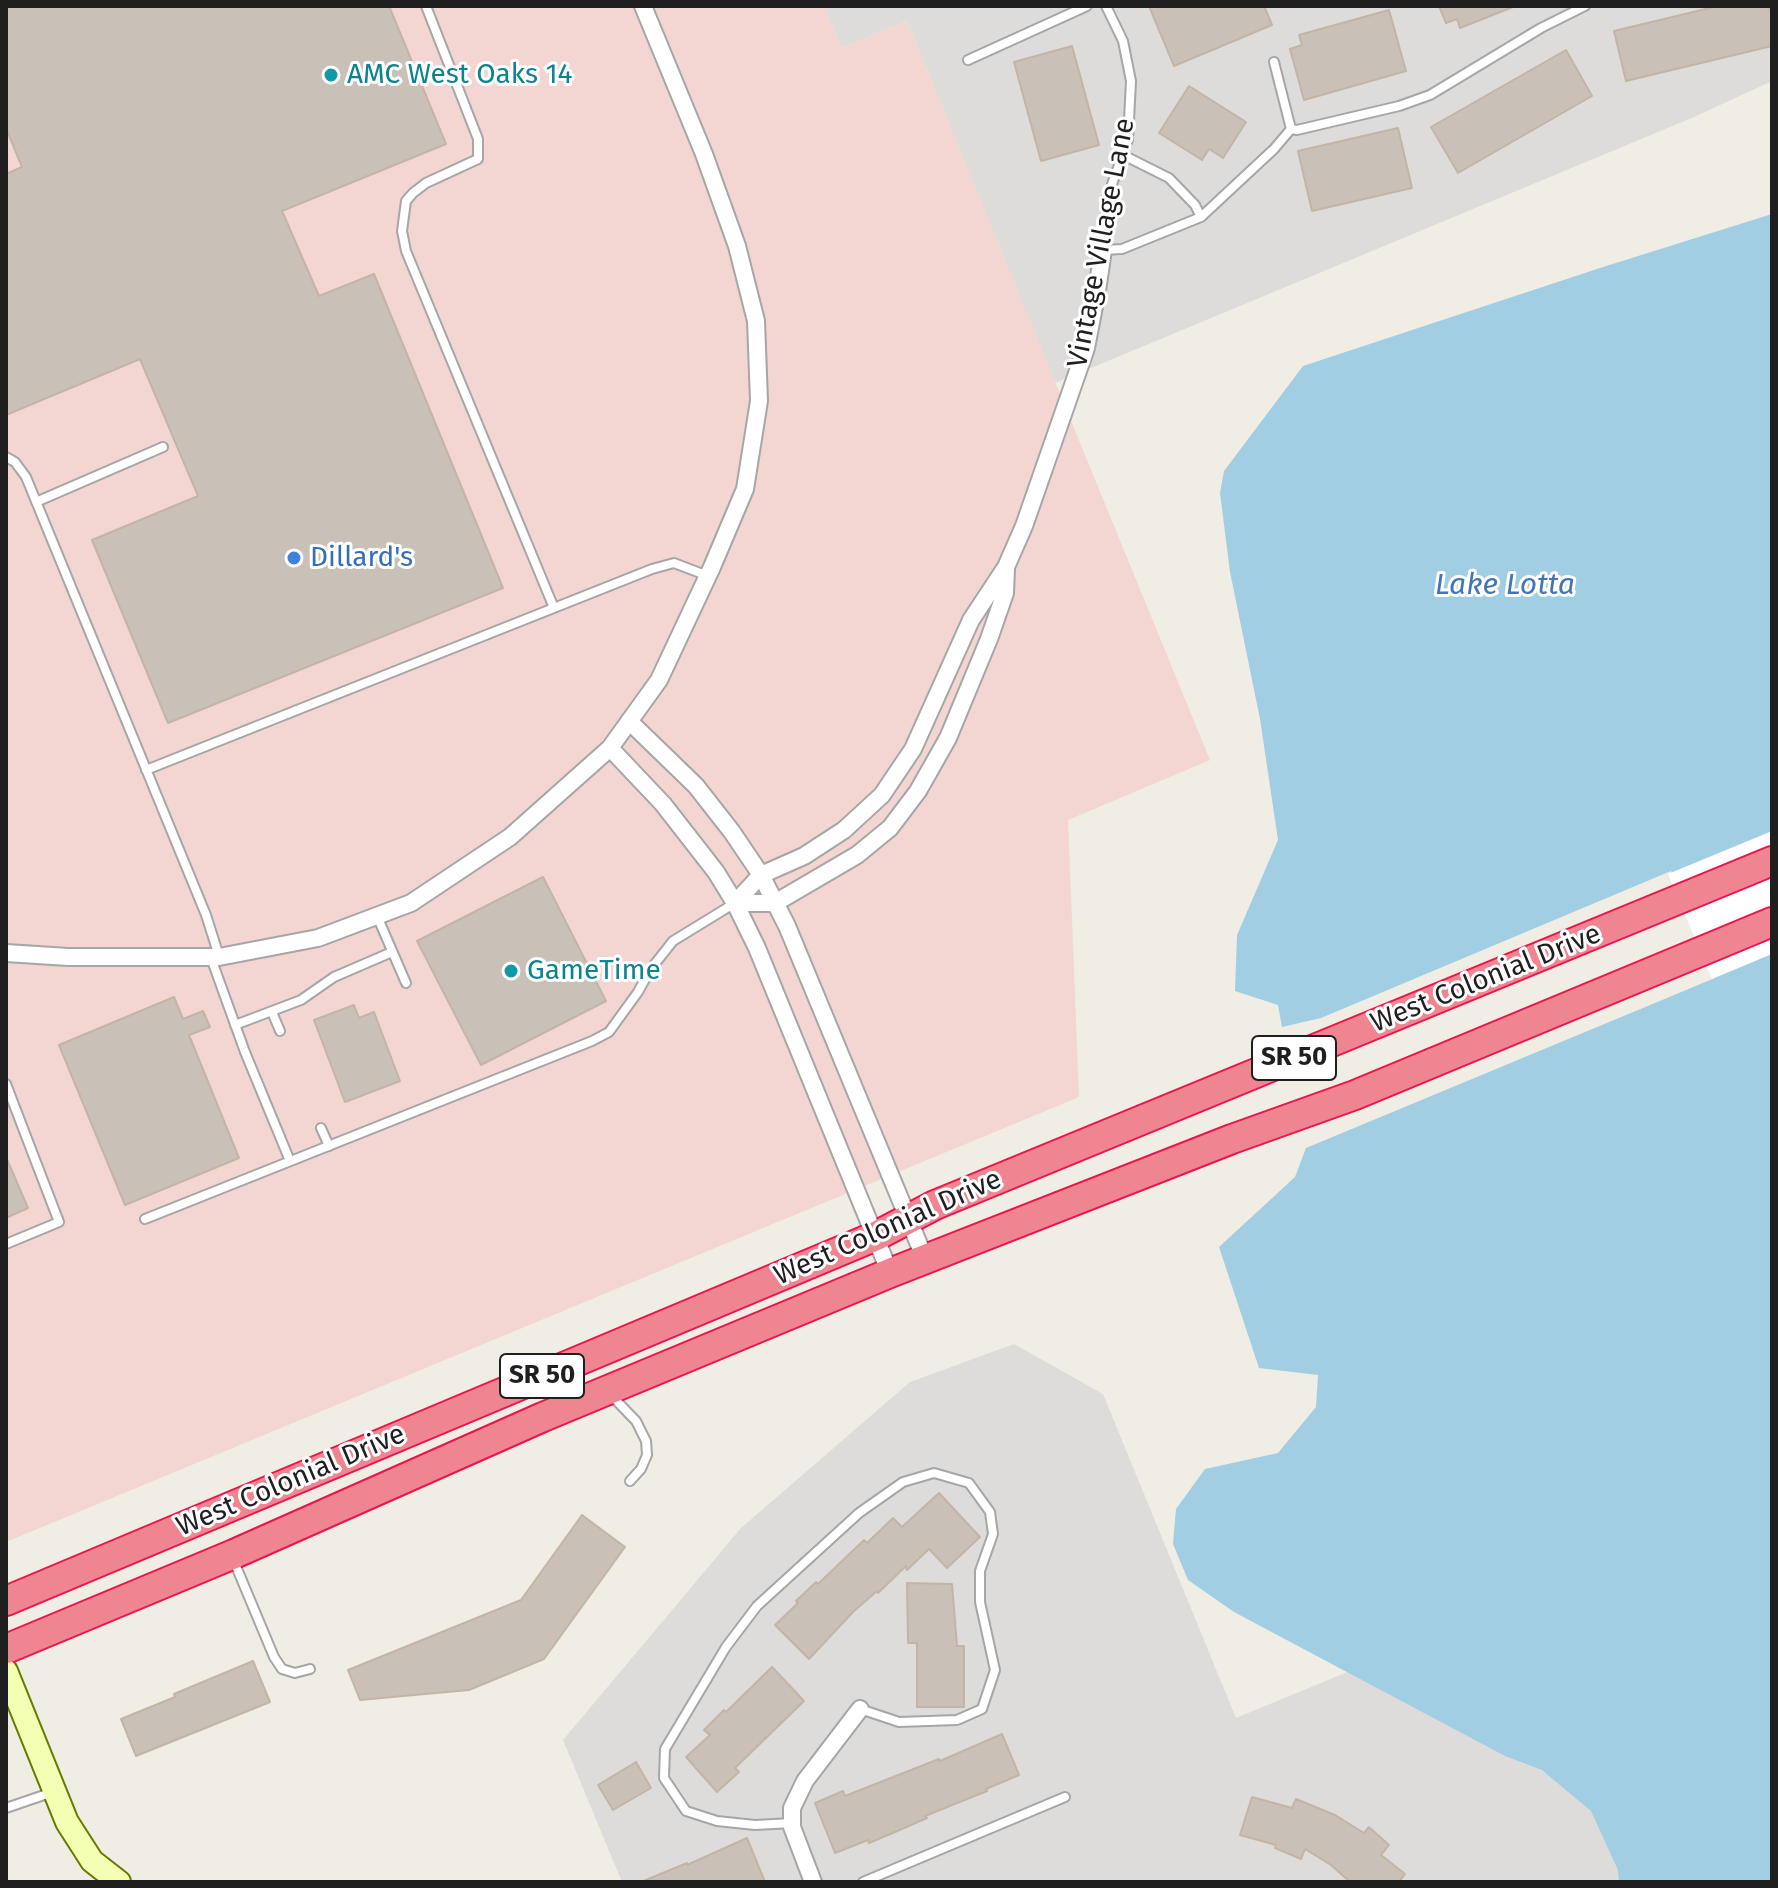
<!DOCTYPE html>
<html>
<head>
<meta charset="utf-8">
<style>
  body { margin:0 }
  #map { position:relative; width:1778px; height:1888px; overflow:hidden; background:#f0ede4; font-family:"Fira Sans",sans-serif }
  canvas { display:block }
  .frame { position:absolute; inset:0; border:8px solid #1f1f1f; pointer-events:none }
</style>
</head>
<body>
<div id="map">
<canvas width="1778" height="1888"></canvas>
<div class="frame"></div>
</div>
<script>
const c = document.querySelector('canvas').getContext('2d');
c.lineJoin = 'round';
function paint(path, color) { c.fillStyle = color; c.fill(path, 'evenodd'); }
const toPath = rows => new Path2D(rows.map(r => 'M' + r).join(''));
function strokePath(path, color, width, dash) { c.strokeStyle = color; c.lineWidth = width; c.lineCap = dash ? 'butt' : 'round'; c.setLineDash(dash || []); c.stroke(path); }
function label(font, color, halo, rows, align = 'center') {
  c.font = font + ' "Fira Sans",sans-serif'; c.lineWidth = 6; c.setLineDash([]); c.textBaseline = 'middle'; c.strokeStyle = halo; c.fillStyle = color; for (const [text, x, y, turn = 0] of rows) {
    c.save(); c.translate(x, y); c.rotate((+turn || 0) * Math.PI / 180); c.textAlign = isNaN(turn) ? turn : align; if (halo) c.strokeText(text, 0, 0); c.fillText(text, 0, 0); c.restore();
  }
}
const residential = toPath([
  [824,6,1772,6,1772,81,1694,117,1055,383,907,21,841,48],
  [1014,1344,1103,1394,1236,1718,1704,1525,1701,1882,622,1882,563,1740,741,1528,910,1382]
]);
const commercial = toPath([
  [6,6,824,6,841,48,907,21,1210,760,1068,820,1079,1097,6,1542]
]);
const water = toPath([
  [1772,214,1772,1882,1619,1882,1618,1870,1591,1811,1542,1770,1505,1756,1234,1612,1188,1580,1173,1544,1176,1509,1205,1469,1278,1453,1316,1407,1318,1375,1259,1368,1219,1247,1295,1177,1306,1148,1715,978,1671,871,1321,1018,1282,1027,1278,1005,1235,991,1237,935,1278,840,1260,719,1230,572,1220,493,1224,471,1303,366,1600,268]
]);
const pier = toPath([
  [1772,831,1772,954,1712,979,1668,874]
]);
const building = toPath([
  [6,6,389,6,446,144,282,211,319,296,374,274,503,588,168,723,92,540,198,496,140,359,6,415,6,174,22,167,6,128,6,6],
  [1149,6,1264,6,1272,25,1174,66,1149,6],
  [1439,6,1513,6,1513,7,1460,28,1457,19,1446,23,1439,6],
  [1718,6,1769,6,1772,17,1772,46,1626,81,1614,31,1718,6],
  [1389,10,1406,71,1304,100,1290,49,1302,45,1299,35,1389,10],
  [1072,46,1099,145,1041,161,1014,62,1072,46],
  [1566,50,1592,96,1458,173,1431,127,1566,50],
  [1189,86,1246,122,1223,158,1209,149,1202,160,1159,133,1189,86],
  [1398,128,1412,188,1312,211,1298,151,1398,128],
  [543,877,606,1001,481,1065,417,941,543,877],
  [174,997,183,1019,203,1011,210,1027,189,1035,239,1158,125,1205,59,1045,174,997],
  [354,1005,359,1018,374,1012,400,1081,345,1102,314,1020,354,1005],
  [6,1157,28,1208,6,1218,6,1157],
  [939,1493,980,1537,947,1568,929,1549,907,1570,906,1566,878,1593,877,1591,853,1612,809,1659,775,1625,798,1603,796,1601,816,1582,818,1584,864,1540,867,1543,893,1518,902,1527,939,1493],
  [582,1515,625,1547,544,1659,469,1690,360,1700,348,1670,521,1600,582,1515],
  [907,1583,952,1584,957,1646,964,1646,964,1707,917,1707,917,1643,908,1643,907,1583],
  [253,1661,270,1702,136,1756,121,1719,175,1697,174,1694,253,1661],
  [772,1667,804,1701,735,1768,739,1772,717,1792,686,1757,710,1735,704,1730,724,1710,726,1712,772,1667],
  [1002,1734,1019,1775,986,1789,987,1791,925,1816,927,1818,895,1832,869,1843,868,1840,835,1853,815,1803,843,1791,845,1796,939,1759,940,1761,1002,1734],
  [636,1762,651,1788,613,1810,598,1785,636,1762],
  [1252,1797,1292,1808,1296,1799,1335,1815,1364,1833,1369,1827,1389,1845,1381,1855,1405,1874,1399,1882,1350,1882,1331,1865,1305,1849,1301,1859,1275,1848,1276,1845,1240,1835,1252,1797],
  [747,1838,765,1882,641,1882,687,1863,687,1865,747,1838]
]);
const lane = toPath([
  [426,6,478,139,478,159,426,183,413,193,406,201,402,231,406,251,554,608],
  [1106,6,1123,41,1131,81,1128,140,1107,198,1103,250,1122,249,1201,217,1274,149,1291,129,1297,130,1399,106,1430,95,1541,28,1585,6],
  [968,60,1087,6],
  [1274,62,1291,129],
  [1123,155,1169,178,1195,205,1201,217],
  [6,457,15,462,26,477,206,915,219,956],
  [36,502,163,447],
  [146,770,652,569,674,563,708,576],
  [377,916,406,983],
  [211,958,245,1052,290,1161],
  [272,1012,280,1031],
  [235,1025,301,1000,334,977,392,952],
  [6,1084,59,1222,6,1244],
  [321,1128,329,1146],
  [145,1219,592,1041,609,1032,638,992,650,970,673,941,735,903],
  [610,1394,636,1421,646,1441,647,1455,641,1469,630,1481],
  [233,1559,274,1657,282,1669,295,1673,310,1669],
  [6,1808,53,1792],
  [792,1823,755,1825,717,1821,686,1811,664,1778,665,1749,726,1647,757,1606,859,1513,903,1482,934,1473,969,1483,990,1512,993,1534,980,1571,980,1602,995,1670,982,1709,957,1720,899,1722,860,1709],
  [863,1882,1065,1797]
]);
const street = toPath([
  [629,721,696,786,732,832,761,875,787,926,925,1259],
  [610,748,663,804,716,872,735,903,757,948,890,1273],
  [735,903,761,875,804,856,844,830,882,795,913,749,971,620,1006,567,1024,526,1086,348,1097,291,1103,250],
  [735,903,775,903,857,855,890,828,918,791,948,738,989,639,1005,593,1006,569],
  [6,953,68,957,219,957,318,938,411,903,510,837,610,748,659,680,712,567,745,489,759,401,756,321,737,246,704,154,643,6],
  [813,1882,792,1827,792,1808,805,1781,860,1709]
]);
const secondary = toPath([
  [6,1671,67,1822,92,1861,119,1882]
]);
const highway = toPath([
  [6,1601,876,1236,935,1205,1772,861],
  [6,1649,234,1554,543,1417,890,1273,1232,1139,1355,1095,1772,922]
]);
const markers = [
  [331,75,8,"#0f9aa8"],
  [294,558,8,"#3f7fe0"],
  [511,971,8,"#0f9aa8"]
];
const shields = [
  [1294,1058,84],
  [542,1376,84]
];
const shieldNames = [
  ["SR 50",1294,1058],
  ["SR 50",542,1376]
];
const cultureNames = [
  ["AMC West Oaks 14",347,75],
  ["GameTime",527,971]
];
const streetNames = [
  ["Vintage Village Lane",1102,243,-79],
  ["West Colonial Drive",1486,979,-22],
  ["West Colonial Drive",888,1228,-24],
  ["West Colonial Drive",291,1481,-23]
];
const shopNames = [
  ["Dillard's",310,558]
];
const waterNames = [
  ["Lake Lotta",1505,586]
];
paint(residential, '#dddcdb');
paint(commercial, '#f3d5d2');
paint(water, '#a1cee2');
paint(pier, '#fff');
paint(building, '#c9c0b7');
strokePath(building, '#c3b5a5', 2);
strokePath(lane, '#a6a6a6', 12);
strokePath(street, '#a6a6a6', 20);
strokePath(secondary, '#657b00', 26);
strokePath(highway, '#ea154e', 32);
strokePath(lane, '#fff', 8);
strokePath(street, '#fff', 16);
strokePath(secondary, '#f5ffb3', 22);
strokePath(highway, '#ee8591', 28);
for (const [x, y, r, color] of markers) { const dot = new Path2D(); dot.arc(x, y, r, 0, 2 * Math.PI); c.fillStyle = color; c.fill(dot); strokePath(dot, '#fff', 3); }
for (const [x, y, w] of shields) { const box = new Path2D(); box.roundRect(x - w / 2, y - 22, w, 44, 6); c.fillStyle = '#fff'; c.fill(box); strokePath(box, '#1f1f1f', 2); }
label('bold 26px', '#1f1f1f', null, shieldNames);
label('28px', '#0d838f', '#fff', cultureNames, 'left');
label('28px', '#1f1f1f', '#fff', streetNames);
label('28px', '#366cbe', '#fff', shopNames, 'left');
label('italic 30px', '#4274b7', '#fff', waterNames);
</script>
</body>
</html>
